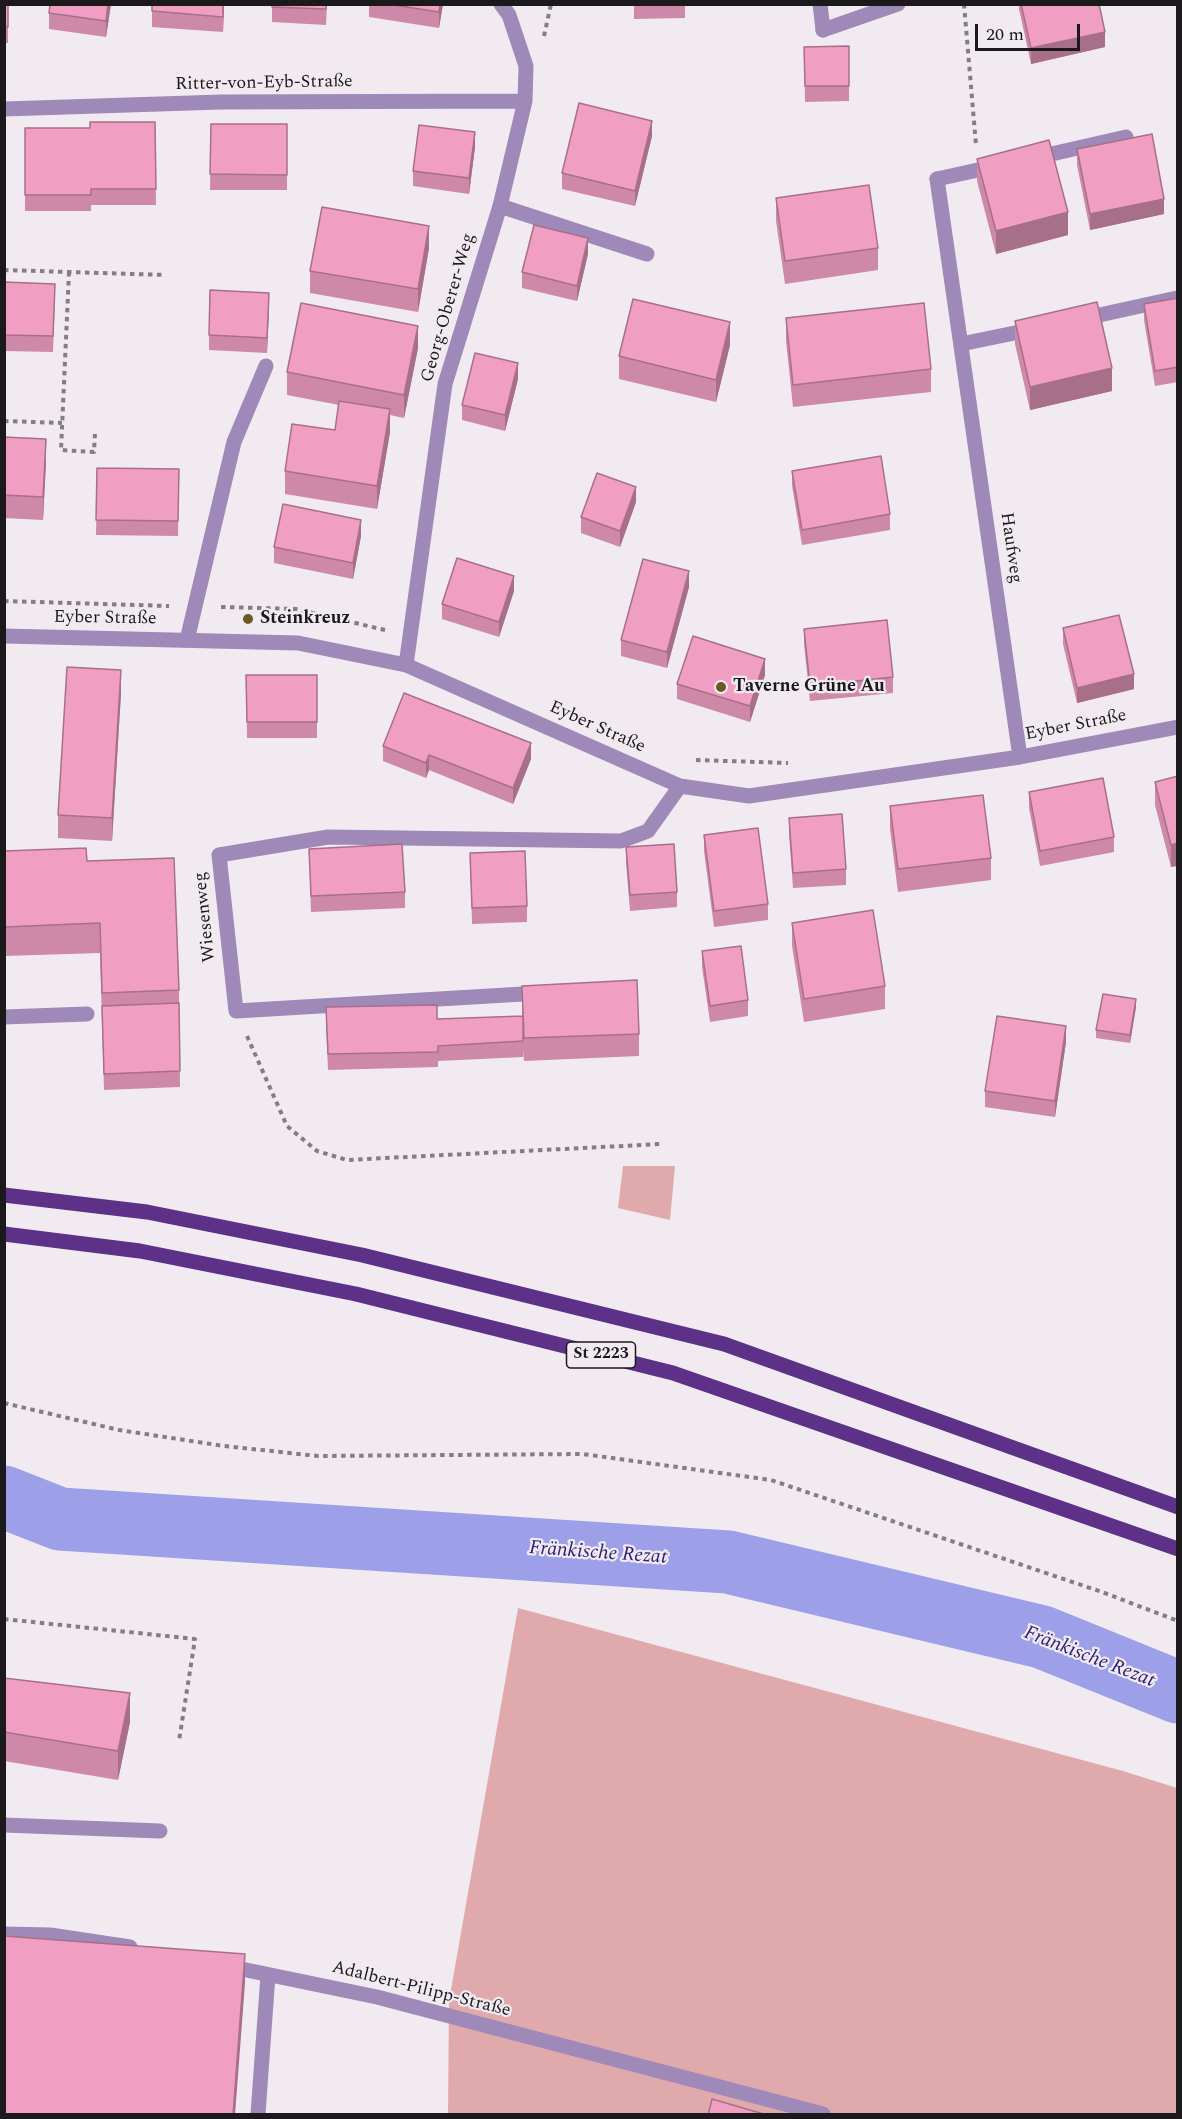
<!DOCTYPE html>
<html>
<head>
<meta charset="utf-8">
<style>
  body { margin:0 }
  #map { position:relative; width:1182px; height:2119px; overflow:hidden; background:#f1ebf1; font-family:Spectral,serif }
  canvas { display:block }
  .frame { position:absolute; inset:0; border:6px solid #1b191b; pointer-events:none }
  .scale { position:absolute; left:975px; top:24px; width:105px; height:27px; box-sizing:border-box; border:3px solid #1b191b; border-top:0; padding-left:8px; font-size:18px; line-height:21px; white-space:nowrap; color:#1b191b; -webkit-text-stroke:4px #f1ebf1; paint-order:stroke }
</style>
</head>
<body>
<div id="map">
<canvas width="1182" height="2119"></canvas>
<div class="frame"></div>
<div class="scale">20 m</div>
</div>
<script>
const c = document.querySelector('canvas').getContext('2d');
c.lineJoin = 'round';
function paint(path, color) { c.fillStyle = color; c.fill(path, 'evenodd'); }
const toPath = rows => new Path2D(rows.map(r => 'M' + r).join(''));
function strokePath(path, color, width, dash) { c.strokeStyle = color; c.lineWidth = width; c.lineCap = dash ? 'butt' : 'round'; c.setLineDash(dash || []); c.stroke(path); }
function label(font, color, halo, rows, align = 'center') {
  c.font = font + ' Spectral,serif'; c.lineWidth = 4.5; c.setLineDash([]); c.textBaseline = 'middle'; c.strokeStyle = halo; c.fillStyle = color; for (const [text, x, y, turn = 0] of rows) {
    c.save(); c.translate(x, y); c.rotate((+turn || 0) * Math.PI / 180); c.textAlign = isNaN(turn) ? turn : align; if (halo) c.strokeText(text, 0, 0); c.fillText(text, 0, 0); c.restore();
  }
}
const green = toPath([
  [623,1166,675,1166,670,1220,618,1208],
  [518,1608,1123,1771,1177,1788,1177,2114,448,2114,449,2001]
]);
const river = toPath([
  [4,1497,60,1519,728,1562,1042,1637,1178,1692]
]);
const path = toPath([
  [964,4,976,145],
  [544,36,551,4],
  [4,270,166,275],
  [69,272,61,450,94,452,95,434],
  [4,421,62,423],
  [4,601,169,606],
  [221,607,296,609,385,630],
  [696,760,788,763],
  [247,1036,287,1126,317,1151,347,1160,661,1144],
  [4,1403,119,1430,224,1446,318,1456,583,1454,771,1480,1102,1592,1178,1621],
  [4,1619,195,1639,179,1741]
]);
const lane = toPath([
  [820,4,823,30],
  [1034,158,1126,137],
  [937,179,996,166],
  [500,206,647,254],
  [1081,319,1177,298],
  [961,344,1034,329],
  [187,640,234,442,266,366],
  [4,1017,87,1014],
  [4,1825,160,1831],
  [258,2114,268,1975]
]);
const street = toPath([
  [823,30,898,4],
  [4,109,221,102,525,101],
  [937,179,1020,757],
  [4,636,298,643,406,665,680,786,749,796,1020,757,1178,727],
  [406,665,445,384,500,206,525,101,526,66,509,15,501,4],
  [540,993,236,1011,219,855,328,837,621,841,648,831,680,786],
  [4,1934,50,1935,130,1947],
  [227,1966,377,1997,823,2114]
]);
const primary = toPath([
  [4,1195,147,1212,362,1255,724,1344,1178,1507],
  [4,1234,140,1251,356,1294,673,1373,1178,1549]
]);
const wall = toPath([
  [4,4,8,4,8,43,4,43],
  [50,4,111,4,106,37,49,29,49,13],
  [152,4,224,4,223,32,152,27],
  [272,4,327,4,326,25,272,22],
  [369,4,443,4,439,28,369,17],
  [634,4,685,4,685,18,634,19],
  [1019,4,1099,4,1105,47,1031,64,1019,9],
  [849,46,849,101,805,102,804,47],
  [155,122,156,205,91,205,91,211,25,211,25,128,90,128],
  [211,124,287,124,287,190,210,190],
  [652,136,635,206,562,189,562,173],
  [475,147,469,194,413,186,413,171],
  [1077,149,1164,214,1090,230,1077,165],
  [977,159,1068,235,996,254,977,181],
  [776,198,878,248,878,270,785,284,776,221],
  [429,248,418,312,310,293,310,271],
  [588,254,577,301,522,288,522,272],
  [4,282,55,299,53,352,4,351],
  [1178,298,1178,382,1155,386,1144,320,1144,304],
  [269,308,267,353,209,350,209,335],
  [786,318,931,369,931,392,793,407,786,341],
  [1015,321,1112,391,1030,410,1015,344],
  [730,345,716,402,619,379,619,356],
  [418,348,404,418,390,415,390,432,377,509,285,494,285,471,335,430,339,405,287,395,287,372],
  [518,379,505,431,462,420,462,405],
  [4,437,46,462,43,520,4,518],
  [97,468,179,469,178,536,96,535],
  [792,471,890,514,890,530,802,545,792,486],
  [636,502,620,547,581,533,581,517],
  [361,536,353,579,274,563,274,547],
  [689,587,667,668,621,656,621,640],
  [514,591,499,637,442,619,442,604],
  [1063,628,1134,689,1077,703,1063,644],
  [804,629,893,677,893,693,810,701,804,644],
  [246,675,317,675,317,738,247,738],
  [765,675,750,722,677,699,677,684],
  [121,693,112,841,58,838,58,815],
  [383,746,531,759,513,804,429,770,426,778,383,761],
  [1178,776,1171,867,1155,805,1155,782],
  [1029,792,1114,837,1114,852,1040,866,1029,808],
  [890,806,991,858,991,880,898,892,890,829],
  [789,818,846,869,846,885,793,888,789,834],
  [704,835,768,904,768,920,714,927,704,851],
  [626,847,677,892,677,907,630,911,626,863],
  [309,849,405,892,405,908,311,912],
  [4,851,87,861,179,990,180,1087,104,1090,100,953,4,956],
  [470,853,527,906,527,922,472,924],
  [792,923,885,986,885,1009,804,1022,792,946],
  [702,951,748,1000,748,1016,710,1022,702,967],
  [522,986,639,1034,639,1056,524,1061,523,1050,523,1057,438,1061,438,1067,328,1070,326,1023,437,1019,522,1016],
  [1136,1007,1130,1043,1096,1038,1096,1030],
  [1066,1042,1055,1117,985,1107,985,1091],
  [4,1678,130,1722,118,1780,4,1761]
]);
const shadedWall = toPath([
  [108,4,111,4,106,37,106,21],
  [223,4,224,4,223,32],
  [440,4,443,4,439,28,439,12],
  [1105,32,1105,47,1031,64,1031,48],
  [652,121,652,136,635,206,635,191],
  [475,132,475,147,469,194,469,178],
  [1164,199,1164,214,1090,230,1090,214],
  [1068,212,1068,235,996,254,996,231],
  [429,226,429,248,418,312,418,289],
  [588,238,588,254,577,301,577,286],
  [269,293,269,308,267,353,267,338],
  [730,322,730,345,716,402,716,380],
  [418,326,418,348,404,418,404,395],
  [518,363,518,379,505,431,505,415],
  [1112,368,1112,391,1030,410,1030,387],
  [390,409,390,432,377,509,377,486],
  [46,439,46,462,43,520,43,497],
  [636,487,636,502,620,547,620,531],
  [361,520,361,536,353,579,353,563],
  [689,571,689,587,667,668,667,652],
  [514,576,514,591,499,637,499,622],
  [765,659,765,675,750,722,750,706],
  [121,670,121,693,112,841,112,818],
  [1134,674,1134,689,1077,703,1077,688],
  [531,743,531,759,513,804,513,788],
  [429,755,429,770,426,778,426,763],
  [1178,843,1178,866,1171,867,1171,845],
  [1136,999,1136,1007,1130,1043,1130,1035],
  [1066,1026,1066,1042,1055,1117,1055,1101],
  [130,1693,130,1722,118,1780,118,1751],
  [245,1954,245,1983,235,2115,233,2115]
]);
const building = toPath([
  [4,4,8,4,8,27,4,27,4,4],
  [50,4,108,4,106,21,49,13,50,4],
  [152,4,223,4,223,17,152,11,152,4],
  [272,4,326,4,326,9,272,7,272,4],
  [388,4,440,4,439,12,388,4],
  [1021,4,1099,4,1105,32,1031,48,1021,4],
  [849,46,849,86,805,86,804,47,849,46],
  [579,103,652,121,635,191,562,173,579,103],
  [90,122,155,122,156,189,91,189,91,195,25,195,25,128,90,128,90,122],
  [211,124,287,124,287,175,210,174,211,124],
  [419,125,475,132,469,178,413,171,419,125],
  [1152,134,1164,199,1090,214,1077,149,1152,134],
  [1049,140,1068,212,996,231,977,159,1049,140],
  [869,185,878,248,785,261,776,198,869,185],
  [322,207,429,226,418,289,310,271,322,207],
  [534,225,588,238,577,286,522,272,534,225],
  [4,282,55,284,53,336,4,335,4,282],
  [210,290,269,293,267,338,209,335,210,290],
  [1178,298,1178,367,1155,371,1144,304,1178,298],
  [633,299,730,322,716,380,619,356,633,299],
  [1097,302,1112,368,1030,387,1015,321,1097,302],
  [301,303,418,326,404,395,287,372,301,303],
  [924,303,931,369,793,385,786,318,924,303],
  [475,353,518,363,505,415,462,405,475,353],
  [339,401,390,409,377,486,285,471,292,424,335,430,339,401],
  [4,437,46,439,43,497,4,495,4,437],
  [881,456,890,514,802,530,792,471,881,456],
  [97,468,179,469,178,521,96,520,97,468],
  [597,473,636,487,620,531,581,517,597,473],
  [283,504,361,520,353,563,274,547,283,504],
  [457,558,514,576,499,622,442,604,457,558],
  [643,559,689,571,667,652,621,640,643,559],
  [1119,615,1134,674,1077,688,1063,628,1119,615],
  [887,620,893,677,810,686,804,629,887,620],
  [693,636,765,659,750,706,677,684,693,636],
  [67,667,121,670,112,818,58,815,67,667],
  [246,675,317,675,317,722,247,722,246,675],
  [404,693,531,743,513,788,429,755,426,763,383,746,404,693],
  [1178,776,1178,843,1171,845,1155,782,1178,776],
  [1103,778,1114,837,1040,851,1029,792,1103,778],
  [983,795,991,858,898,869,890,806,983,795],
  [842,814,846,869,793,873,789,818,842,814],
  [758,828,768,904,714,911,704,835,758,828],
  [402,844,405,892,311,896,309,849,402,844],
  [674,844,677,892,630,895,626,847,674,844],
  [86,848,87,861,174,858,179,990,102,993,100,923,4,927,4,851,86,848],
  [525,851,527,906,472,908,470,853,525,851],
  [873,910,885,986,804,999,792,923,873,910],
  [741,946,748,1000,710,1006,702,951,741,946],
  [637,980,639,1034,524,1038,522,986,637,980],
  [1103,994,1136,999,1130,1035,1096,1030,1103,994],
  [179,1003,180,1071,104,1074,102,1006,179,1003],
  [437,1005,437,1019,523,1016,523,1041,438,1046,438,1052,328,1054,326,1007,437,1005],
  [997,1016,1066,1026,1055,1101,985,1091,997,1016],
  [4,1678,130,1693,118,1751,4,1732,4,1678],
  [4,1936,245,1954,233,2115,4,2115,4,1936],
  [712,2099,767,2115,708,2115,712,2099]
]);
const markers = [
  [248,619,6,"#6c5726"],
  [721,687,6,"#6c5726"]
];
const shields = [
  [601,1355,69]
];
const shieldNames = [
  ["St 2223",601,1355]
];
const streetNames = [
  ["Ritter-von-Eyb-Straße",264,84,-1],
  ["Georg-Oberer-Weg",449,308,-74],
  ["Haufweg",1010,548,82],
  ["Eyber Straße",105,619,1],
  ["Eyber Straße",1076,726,-11],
  ["Eyber Straße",597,728,24],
  ["Wiesenweg",206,917,-96],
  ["Adalbert-Pilipp-Straße",421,1990,14]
];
const poiNames = [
  ["Steinkreuz",260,619],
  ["Taverne Grüne Au",733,687]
];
const waterNames = [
  ["Fränkische Rezat",598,1554,4],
  ["Fränkische Rezat",1089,1658,21]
];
paint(green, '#e0aaad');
strokePath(river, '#9da0e9', 63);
strokePath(path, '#827e82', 4, [4.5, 4.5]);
strokePath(lane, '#9e89b9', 15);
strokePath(street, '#9e89b9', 15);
strokePath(primary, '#5e3188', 15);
paint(wall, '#ce89a8');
paint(shadedWall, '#a86f88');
paint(building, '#f09fc3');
strokePath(building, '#a86f88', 1.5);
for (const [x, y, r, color] of markers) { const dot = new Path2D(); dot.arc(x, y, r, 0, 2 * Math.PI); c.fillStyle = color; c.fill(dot); strokePath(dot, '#f1ebf1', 2); }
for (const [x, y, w] of shields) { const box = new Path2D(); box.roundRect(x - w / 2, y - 13, w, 26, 4.5); c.fillStyle = '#f1ebf1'; c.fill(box); strokePath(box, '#1b191b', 1.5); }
label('bold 16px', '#1b191b', null, shieldNames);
label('18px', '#1b191b', '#f1ebf1', streetNames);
label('bold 18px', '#1b191b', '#f1ebf1', poiNames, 'left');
label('italic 20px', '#2c2174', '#f1ebf1', waterNames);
</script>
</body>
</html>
